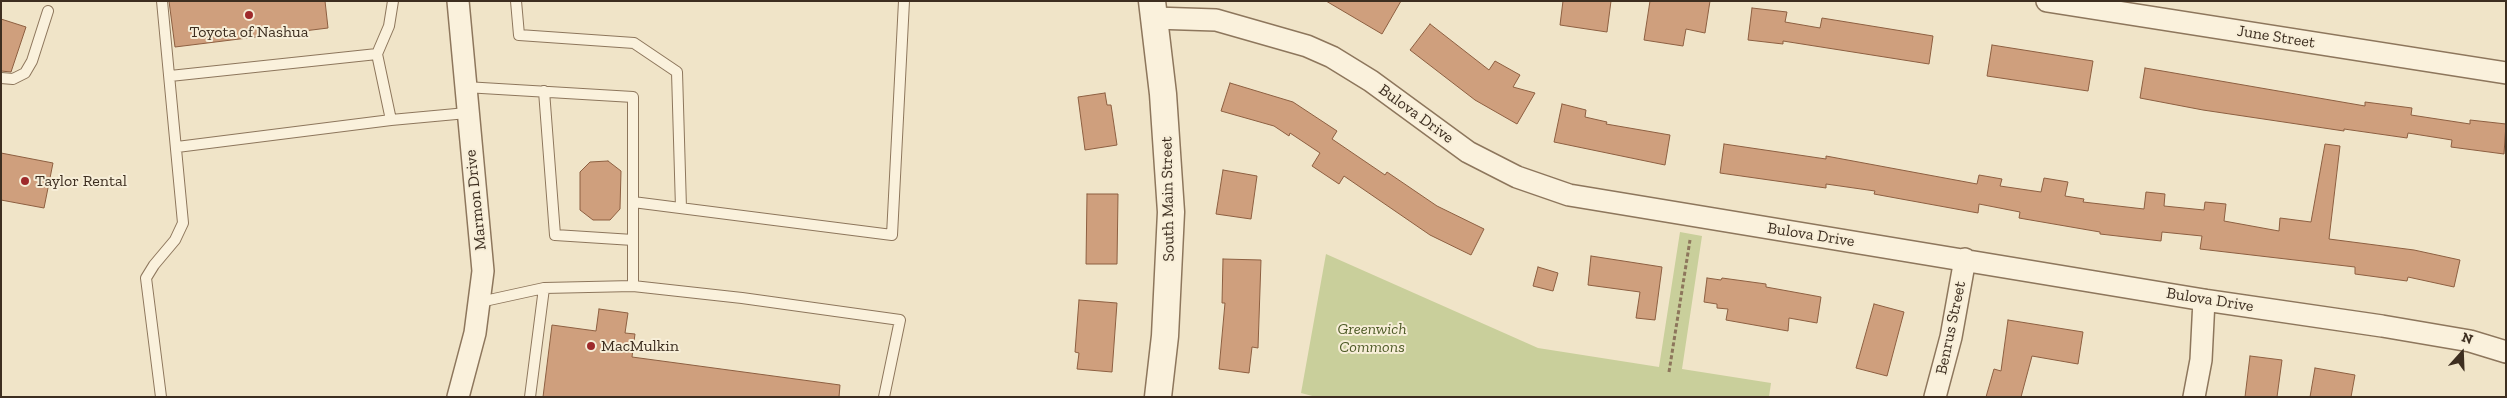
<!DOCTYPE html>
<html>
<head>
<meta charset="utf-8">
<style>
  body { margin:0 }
  #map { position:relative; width:2507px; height:398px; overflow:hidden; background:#f0e4c8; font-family:"Zilla Slab",serif }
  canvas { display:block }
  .frame { position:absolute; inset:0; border:2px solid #3d2e20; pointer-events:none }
  .north { position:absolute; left:2437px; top:328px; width:50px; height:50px; -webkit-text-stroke:4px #f7eed8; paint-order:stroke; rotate:20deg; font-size:14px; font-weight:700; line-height:20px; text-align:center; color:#3d2e20 }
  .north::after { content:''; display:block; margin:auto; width:18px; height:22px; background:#3d2e20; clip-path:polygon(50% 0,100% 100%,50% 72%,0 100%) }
</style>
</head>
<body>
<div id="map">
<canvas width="2507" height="398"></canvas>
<div class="frame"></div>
<div class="north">N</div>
</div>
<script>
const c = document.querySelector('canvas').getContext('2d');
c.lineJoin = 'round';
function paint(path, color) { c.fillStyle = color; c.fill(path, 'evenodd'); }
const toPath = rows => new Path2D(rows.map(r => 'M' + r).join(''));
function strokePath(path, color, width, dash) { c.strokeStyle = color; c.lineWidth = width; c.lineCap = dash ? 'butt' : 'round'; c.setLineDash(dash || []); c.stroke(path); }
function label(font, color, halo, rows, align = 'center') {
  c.font = font + ' "Zilla Slab",serif'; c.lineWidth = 4; c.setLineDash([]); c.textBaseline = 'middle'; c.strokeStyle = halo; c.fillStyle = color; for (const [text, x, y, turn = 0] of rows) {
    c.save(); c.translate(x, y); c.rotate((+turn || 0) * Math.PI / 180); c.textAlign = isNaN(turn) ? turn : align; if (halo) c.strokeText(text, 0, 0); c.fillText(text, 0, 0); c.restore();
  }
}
const green = toPath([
  [1680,232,1702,236,1682,369,1771,383,1769,397,1316,397,1301,393,1326,254,1538,348,1659,367]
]);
const building = toPath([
  [169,1,325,1,328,28,175,47,169,1],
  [1326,1,1401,1,1382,34,1326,1],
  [1563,1,1611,1,1607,32,1560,25,1563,1],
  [1650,1,1710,1,1705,33,1686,29,1683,46,1644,40,1650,1],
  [1752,8,1787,12,1785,22,1820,28,1822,18,1933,36,1929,64,1783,41,1783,44,1748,40,1752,8],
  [1,19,26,27,11,72,1,71,1,19],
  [1430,24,1489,70,1495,61,1520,75,1513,87,1535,93,1517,124,1475,100,1410,50,1430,24],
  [1992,45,2093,61,2088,91,1987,76,1992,45],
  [2145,68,2365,106,2365,102,2412,108,2411,115,2470,124,2470,120,2506,124,2504,154,2451,147,2452,140,2408,133,2407,138,2344,129,2344,131,2203,110,2140,98,2145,68],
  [1230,83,1293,102,1337,131,1332,139,1385,175,1387,172,1437,206,1484,229,1471,255,1430,235,1344,176,1339,184,1312,166,1320,153,1290,133,1289,136,1274,126,1221,111,1230,83],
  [1105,93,1107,105,1111,105,1117,145,1085,150,1078,97,1105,93],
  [1562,104,1586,110,1585,117,1607,122,1606,124,1670,135,1665,165,1554,142,1562,104],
  [1724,144,1826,159,1826,156,1977,184,1979,175,2002,179,2000,186,2041,192,2044,178,2068,182,2065,196,2084,199,2083,202,2144,209,2146,192,2165,194,2164,206,2204,210,2205,202,2226,204,2224,221,2279,231,2280,218,2311,222,2325,144,2340,146,2329,239,2414,250,2460,260,2454,287,2408,277,2407,281,2355,274,2355,267,2200,249,2202,236,2162,232,2161,241,2100,234,2100,232,2019,218,2020,212,1979,204,1978,213,1874,194,1875,191,1826,184,1826,188,1720,173,1724,144],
  [1,153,53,163,44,208,1,200,1,153],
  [608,161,621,171,620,209,610,220,593,220,580,210,580,172,590,162,608,161],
  [1223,170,1257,176,1251,219,1216,214,1223,170],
  [1087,194,1118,194,1117,264,1086,264,1087,194],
  [1591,256,1662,267,1655,320,1636,318,1640,292,1588,285,1591,256],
  [1223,259,1261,260,1258,348,1252,347,1249,373,1219,369,1225,303,1222,303,1223,259],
  [1538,267,1558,273,1553,291,1533,286,1538,267],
  [1707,278,1721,280,1722,278,1766,284,1766,287,1821,297,1817,323,1789,318,1788,331,1726,320,1728,309,1717,308,1717,304,1704,302,1707,278],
  [1079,300,1117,303,1112,372,1077,369,1079,353,1075,352,1079,300],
  [1874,304,1904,312,1887,376,1856,368,1874,304],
  [599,309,628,313,625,333,635,334,632,357,840,385,839,397,543,397,552,325,596,331,599,309],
  [2008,320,2083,332,2078,364,2032,356,2021,397,1986,397,1994,369,2001,371,2008,320],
  [2250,356,2282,360,2277,397,2245,397,2250,356],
  [2315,368,2355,375,2351,397,2310,397,2315,368]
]);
const path = toPath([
  [1669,372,1690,240]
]);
const service = toPath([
  [516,1,519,35,634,43,677,72,681,208],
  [377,54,389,26,393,1],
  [170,76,377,54,391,120],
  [1,78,13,79,25,73,32,61,48,11],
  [465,87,633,97,633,286,544,288,480,302],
  [544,91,555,235,633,240],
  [177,147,391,120,467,113],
  [633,202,892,235,904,1],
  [633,286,742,298,900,320,884,397],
  [161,397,146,278,154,265,175,240,183,223,162,1],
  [530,397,544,288]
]);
const minor = toPath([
  [458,1,483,271,475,333,458,397],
  [2047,1,2506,73],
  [1154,18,1216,20,1307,46,1332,57,1371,81,1468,152,1517,177,1569,195,2204,300,2382,326,2470,341,2506,352],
  [1935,397,1951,337,1965,259],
  [2194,397,2201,360,2204,300]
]);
const tertiary = toPath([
  [1152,1,1163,94,1171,212,1165,336,1158,397]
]);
const markers = [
  [249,15,5,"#9e2a2b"],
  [25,181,5,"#9e2a2b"],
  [591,346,5,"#9e2a2b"]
];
const poiNames = [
  ["Toyota of Nashua",249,32,"center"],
  ["Taylor Rental",35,181],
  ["MacMulkin",601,346]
];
const streetNames = [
  ["June Street",2276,37,9],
  ["Bulova Drive",1416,114,36],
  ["South Main Street",1168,199,-91],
  ["Marmon Drive",476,200,-96],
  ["Bulova Drive",1811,235,9],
  ["Bulova Drive",2210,300,9],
  ["Benrus Street",1951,328,-78]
];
const parkNames = [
  ["Greenwich",1372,329],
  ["Commons",1372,347]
];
paint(green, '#c9cf9b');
paint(building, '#cf9f7d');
strokePath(building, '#8d5f41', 1);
strokePath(service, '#8d765c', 12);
strokePath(minor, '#8d765c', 24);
strokePath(tertiary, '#8d765c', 29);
strokePath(path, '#8d765c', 3, [4, 2.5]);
strokePath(service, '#faf1dc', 10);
strokePath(minor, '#faf1dc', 21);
strokePath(tertiary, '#faf1dc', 26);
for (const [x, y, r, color] of markers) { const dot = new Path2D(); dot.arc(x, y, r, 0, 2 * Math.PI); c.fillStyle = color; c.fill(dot); strokePath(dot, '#f7eed8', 2); }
label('16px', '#3d2e20', '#f7eed8', poiNames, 'left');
label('16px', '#3d2e20', '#f7eed8', streetNames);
label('italic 16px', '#4d5a26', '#f7eed8', parkNames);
</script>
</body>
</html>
